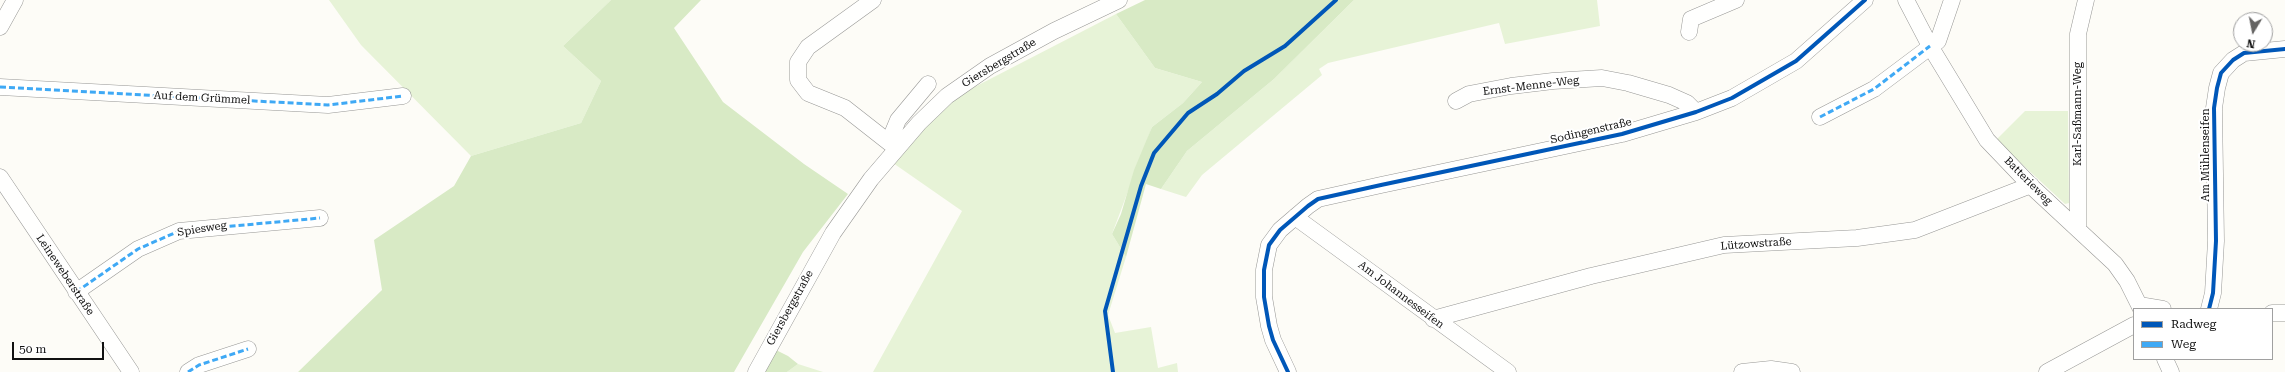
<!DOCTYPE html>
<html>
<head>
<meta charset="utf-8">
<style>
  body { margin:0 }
  #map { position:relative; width:2285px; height:372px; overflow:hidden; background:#fdfcf7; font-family:"Roboto Serif",serif }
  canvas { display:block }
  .legend { position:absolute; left:2133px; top:308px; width:140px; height:52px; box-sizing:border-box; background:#fff; border:1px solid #a0a0a0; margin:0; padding:5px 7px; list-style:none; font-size:12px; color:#111 }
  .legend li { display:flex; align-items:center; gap:8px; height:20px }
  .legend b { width:20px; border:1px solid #a0a0a0 }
  .north { position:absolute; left:2233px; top:12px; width:40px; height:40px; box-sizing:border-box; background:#fff; border:1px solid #a0a0a0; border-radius:50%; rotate:190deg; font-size:11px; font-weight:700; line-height:16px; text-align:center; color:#111 }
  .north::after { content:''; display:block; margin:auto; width:14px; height:18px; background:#646362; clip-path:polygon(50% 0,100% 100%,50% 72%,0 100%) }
  .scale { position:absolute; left:12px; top:342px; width:92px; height:18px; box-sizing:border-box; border:2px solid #111; border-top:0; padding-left:5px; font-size:12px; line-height:14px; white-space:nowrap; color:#111; -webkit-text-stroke:3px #fff; paint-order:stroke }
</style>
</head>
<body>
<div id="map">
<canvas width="2285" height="372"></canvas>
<ul class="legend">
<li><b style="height:5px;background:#0057b8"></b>Radweg</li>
<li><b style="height:5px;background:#3fa9f5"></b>Weg</li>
</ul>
<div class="north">N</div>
<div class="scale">50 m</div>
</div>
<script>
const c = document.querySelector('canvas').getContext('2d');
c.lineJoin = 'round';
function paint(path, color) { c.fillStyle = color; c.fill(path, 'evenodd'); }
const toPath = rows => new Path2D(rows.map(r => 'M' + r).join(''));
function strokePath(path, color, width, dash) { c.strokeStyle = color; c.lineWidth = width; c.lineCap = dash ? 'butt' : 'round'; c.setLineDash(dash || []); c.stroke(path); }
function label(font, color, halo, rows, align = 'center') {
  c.font = font + ' "Roboto Serif",serif'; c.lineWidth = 4; c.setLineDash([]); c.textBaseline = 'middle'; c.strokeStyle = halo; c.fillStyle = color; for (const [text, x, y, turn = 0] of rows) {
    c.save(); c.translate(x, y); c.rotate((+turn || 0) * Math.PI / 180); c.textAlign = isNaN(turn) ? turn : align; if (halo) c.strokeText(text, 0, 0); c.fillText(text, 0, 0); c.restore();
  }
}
const green = toPath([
  [329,0,611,0,563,46,601,81,581,123,471,156,361,45],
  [1354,0,1597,0,1600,26,1505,44,1499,23,1328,63,1319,69,1322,75,1202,175,1186,197,1161,189,1187,151,1274,79],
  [1116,14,1155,68,1202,82,1183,103,1152,127,1112,234,1126,257,1108,315,1115,333,1151,327,1158,368,1177,363,1178,372,873,372,962,211,893,163,917,136,961,94],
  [2025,111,2068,111,2069,203,2065,204,1996,140],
  [798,364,823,372,787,372]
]);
const forest = toPath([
  [611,0,701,0,674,28,723,102,804,164,848,194,803,252,734,372,298,372,382,290,374,240,454,186,471,156,581,123,601,81,563,46],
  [1145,0,1354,0,1274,79,1187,151,1161,189,1146,184,1126,257,1112,234,1121,214,1134,170,1152,127,1183,103,1202,82,1155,68,1116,14],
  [774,349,788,356,798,364,787,372,762,372]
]);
const minor = toPath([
  [873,0,808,47,798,62,798,80,808,93,845,108,896,148],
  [1906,0,1930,46,1987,140,2031,186,2115,264,2127,281,2141,309],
  [0,27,15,0],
  [1689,32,1691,19,1736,0],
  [0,87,328,105,403,96],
  [1456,101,1469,94,1511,86,1553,81,1602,78,1628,83,1669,95,1687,103,1696,112],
  [1820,117,1874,89,1938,41,1952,0],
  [896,148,893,132,898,120,928,84],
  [0,177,131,372],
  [1295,217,1508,372],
  [2078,229,2078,34,2086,0],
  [76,292,138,249,179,231,320,218],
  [2139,305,2163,309],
  [2209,309,2213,293,2216,241,2214,108,2217,88,2221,73,2233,60,2244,53,2285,49],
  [2272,313,2285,313],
  [1433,319,1591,276,1724,245,1857,238,1915,230,2031,185],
  [2165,359,2171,372],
  [188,372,199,365,248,349],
  [756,372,833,233,871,179,919,123,947,96,990,66,1054,31,1119,0],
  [1288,372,1273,340,1269,326,1264,297,1264,270,1269,245,1280,230,1308,206,1318,199,1381,185,1622,134,1696,112,1732,98,1796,61,1865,0],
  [1742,372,1771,369,1792,372],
  [2047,372,2134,325]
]);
const quiet = toPath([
  [0,87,328,105,403,96],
  [1820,117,1874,89,1930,46],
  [76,292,138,249,179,231,320,218],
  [188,372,199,365,248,349]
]);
const cycleway = toPath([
  [2209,309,2213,293,2216,241,2214,108,2217,88,2221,73,2233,60,2244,53,2285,49],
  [1113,372,1105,311,1141,186,1154,153,1188,113,1217,94,1244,71,1285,46,1336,0],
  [1288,372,1273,340,1269,326,1264,297,1264,270,1269,245,1280,230,1308,206,1318,199,1381,185,1622,134,1696,112,1732,98,1796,61,1865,0]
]);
const streetNames = [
  ["Giersbergstraße",999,63,-31],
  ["Ernst-Menne-Weg",1531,86,-7],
  ["Auf dem Grümmel",202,98,3],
  ["Karl-Saßmann-Weg",2078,114,-90],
  ["Sodingenstraße",1591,131,-13],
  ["Am Mühlenseifen",2206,155,-90],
  ["Batterieweg",2028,181,45],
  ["Spiesweg",202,229,-9],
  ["Lützowstraße",1756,244,-4],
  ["Leineweberstraße",65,275,56],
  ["Am Johannesseifen",1401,295,37],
  ["Giersbergstraße",790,308,-61]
];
paint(green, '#e7f3d7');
paint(forest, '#d8eac5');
strokePath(minor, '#979795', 17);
strokePath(minor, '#fffffe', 16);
strokePath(quiet, '#3fa9f5', 3, [6, 3]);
strokePath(cycleway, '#0057b8', 4);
label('11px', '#111', '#fff', streetNames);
</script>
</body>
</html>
